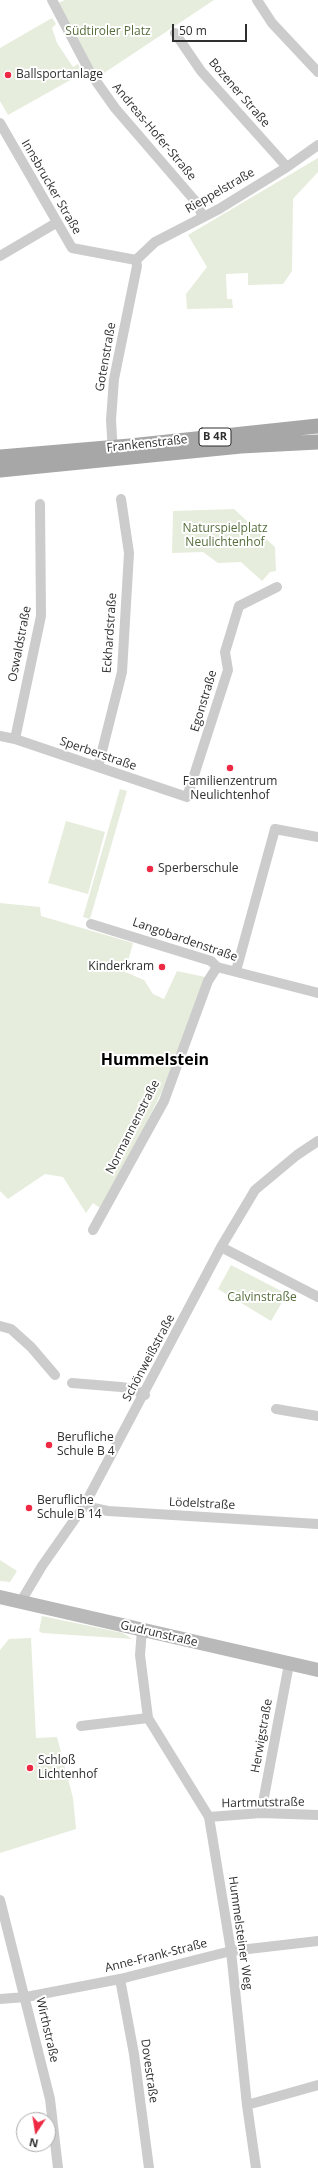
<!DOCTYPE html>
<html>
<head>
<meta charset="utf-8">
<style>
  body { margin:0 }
  #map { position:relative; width:318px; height:2168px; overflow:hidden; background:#fff; font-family:"Open Sans",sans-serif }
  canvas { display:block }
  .north { position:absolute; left:16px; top:2112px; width:40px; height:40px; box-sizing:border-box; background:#fff; border:1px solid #acacac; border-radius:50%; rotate:192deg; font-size:11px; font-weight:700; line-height:16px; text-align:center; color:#2f2f2f }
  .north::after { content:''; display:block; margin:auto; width:14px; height:18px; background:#ee2944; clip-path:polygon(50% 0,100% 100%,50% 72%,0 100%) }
  .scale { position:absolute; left:172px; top:24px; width:75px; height:18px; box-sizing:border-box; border:2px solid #2f2f2f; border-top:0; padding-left:5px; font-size:12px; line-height:14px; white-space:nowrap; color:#2f2f2f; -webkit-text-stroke:3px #fff; paint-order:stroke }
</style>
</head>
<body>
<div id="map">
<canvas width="318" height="2168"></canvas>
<div class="north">N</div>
<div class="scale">50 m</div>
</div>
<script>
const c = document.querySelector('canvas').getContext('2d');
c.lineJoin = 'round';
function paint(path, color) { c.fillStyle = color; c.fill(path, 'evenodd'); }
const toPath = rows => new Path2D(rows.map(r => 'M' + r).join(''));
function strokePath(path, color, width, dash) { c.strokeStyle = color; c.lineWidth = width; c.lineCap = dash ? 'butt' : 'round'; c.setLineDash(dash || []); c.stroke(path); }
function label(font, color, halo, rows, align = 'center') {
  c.font = font + ' "Open Sans",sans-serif'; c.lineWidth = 4; c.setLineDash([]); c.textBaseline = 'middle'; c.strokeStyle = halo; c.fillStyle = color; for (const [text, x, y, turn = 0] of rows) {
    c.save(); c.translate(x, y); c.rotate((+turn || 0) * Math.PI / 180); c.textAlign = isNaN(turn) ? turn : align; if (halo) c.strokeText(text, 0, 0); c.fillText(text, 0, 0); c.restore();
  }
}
const green = toPath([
  [65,0,214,0,98,77,56,4],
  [52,18,56,24,52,28,57,43,73,67,78,64,83,73,8,115,0,101,0,48],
  [318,158,318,172,293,199,292,271,283,284,248,285,248,273,226,274,227,299,232,299,233,308,187,309,186,294,207,267,188,235],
  [234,509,275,547,276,571,270,572,262,581,241,562,218,563,203,552,172,553,173,511],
  [120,789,127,791,90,919,83,917],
  [66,821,105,832,88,894,48,883],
  [0,903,40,907,41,916,133,943,125,972,144,980,153,994,164,999,177,971,205,977,169,1077,147,1122,100,1208,93,1203,86,1213,63,1177,45,1174,8,1199,0,1191],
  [231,1265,287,1294,271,1321,218,1289],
  [0,1560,17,1571,10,1582,0,1581],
  [42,1616,123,1633,132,1639,42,1633,39,1631],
  [31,1638,36,1738,57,1737,73,1798,76,1829,0,1853,0,1650,9,1639]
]);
const street = toPath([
  [52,0,91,74,115,108,196,202,203,217],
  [257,0,272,23,318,72],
  [175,33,201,71,287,167],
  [0,123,72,248,136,260],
  [0,256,56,223],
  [136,260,155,242,219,209,287,167,318,145],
  [113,453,111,420,114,379,137,266,136,260],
  [0,736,15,739,187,797,228,670,225,652,239,606,277,587],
  [15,739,41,616,40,504],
  [98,767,122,672,129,553,121,499],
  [91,924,211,961,217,967,318,993],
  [236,971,275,829,318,837],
  [93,1230,164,1101,208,981,217,967],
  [221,1247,318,1297],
  [0,1326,11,1329,31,1347,55,1375],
  [72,1383,121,1387,133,1389,145,1395],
  [276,1409,318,1416],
  [84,1506,108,1511,318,1524],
  [20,1603,42,1566,84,1506,221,1247,255,1190,297,1155,318,1141],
  [142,1630,140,1655,148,1718,209,1817,231,1951,247,2105,256,2168],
  [81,1726,148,1718],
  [261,1813,289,1664],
  [209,1817,261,1813,318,1815],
  [0,1900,50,2099,58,2168],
  [120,1979,134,2054,149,2168],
  [0,1999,26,1997,120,1979,231,1951,318,1941],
  [247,2105,318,2085]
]);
const secondary = toPath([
  [0,1597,318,1670]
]);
const primary = toPath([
  [0,457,130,446,318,426],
  [0,470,241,446,318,442]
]);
const markers = [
  [8,75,4,"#ee2944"],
  [230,768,4,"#ee2944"],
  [150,869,4,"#ee2944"],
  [162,967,4,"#ee2944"],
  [49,1445,4,"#ee2944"],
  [29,1508,4,"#ee2944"],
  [30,1768,4,"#ee2944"]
];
const shields = [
  [215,437,32]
];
const shieldNames = [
  ["B 4R",215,437]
];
const parkNames = [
  ["Südtiroler Platz",108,32],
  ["Naturspielplatz",225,529],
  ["Neulichtenhof",225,543],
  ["Calvinstraße",262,1298]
];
const poiNames = [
  ["Ballsportanlage",16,75],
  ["Familienzentrum",230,782,"center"],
  ["Neulichtenhof",230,796,"center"],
  ["Sperberschule",158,869],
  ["Kinderkram",154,967,"right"],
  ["Berufliche",57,1438],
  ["Schule B 4",57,1452],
  ["Berufliche",37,1501],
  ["Schule B 14",37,1515],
  ["Schloß",38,1761],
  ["Lichtenhof",38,1775]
];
const streetNames = [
  ["Bozener Straße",239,93,49],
  ["Andreas-Hofer-Straße",154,132,50],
  ["Innsbrucker Straße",51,187,60],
  ["Rieppelstraße",220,191,-30],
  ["Gotenstraße",106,357,-80],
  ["Frankenstraße",147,444,-6],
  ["Eckhardstraße",110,633,-86],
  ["Oswaldstraße",20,644,-79],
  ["Egonstraße",204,701,-73],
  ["Sperberstraße",98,754,19],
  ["Langobardenstraße",185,940,19],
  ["Normannenstraße",133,1127,-63],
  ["Schönweißstraße",149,1358,-62],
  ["Lödelstraße",202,1504,3],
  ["Gudrunstraße",159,1634,13],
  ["Herwigstraße",262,1736,-80],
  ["Hartmutstraße",263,1803,-1],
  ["Hummelsteiner Weg",240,1933,82],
  ["Anne-Frank-Straße",156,1956,-14],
  ["Wirthstraße",47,2030,77],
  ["Dovestraße",149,2071,82]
];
const districtNames = [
  ["Hummelstein",155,1060]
];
paint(green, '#e6eddc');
strokePath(street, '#ccc', 10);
strokePath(secondary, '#b9b9b9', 14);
strokePath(primary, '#a7a7a7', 15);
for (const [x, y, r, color] of markers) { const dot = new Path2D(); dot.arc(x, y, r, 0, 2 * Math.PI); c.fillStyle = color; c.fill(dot); strokePath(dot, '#fff', 1.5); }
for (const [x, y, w] of shields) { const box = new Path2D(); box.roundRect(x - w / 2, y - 9, w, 18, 3); c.fillStyle = '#fff'; c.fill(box); strokePath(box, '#2f2f2f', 1); }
label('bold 11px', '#2f2f2f', null, shieldNames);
label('12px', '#556d3a', '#fff', parkNames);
label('12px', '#2f2f2f', '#fff', poiNames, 'left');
label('12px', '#2f2f2f', '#fff', streetNames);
label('bold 16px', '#000', '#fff', districtNames);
</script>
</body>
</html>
